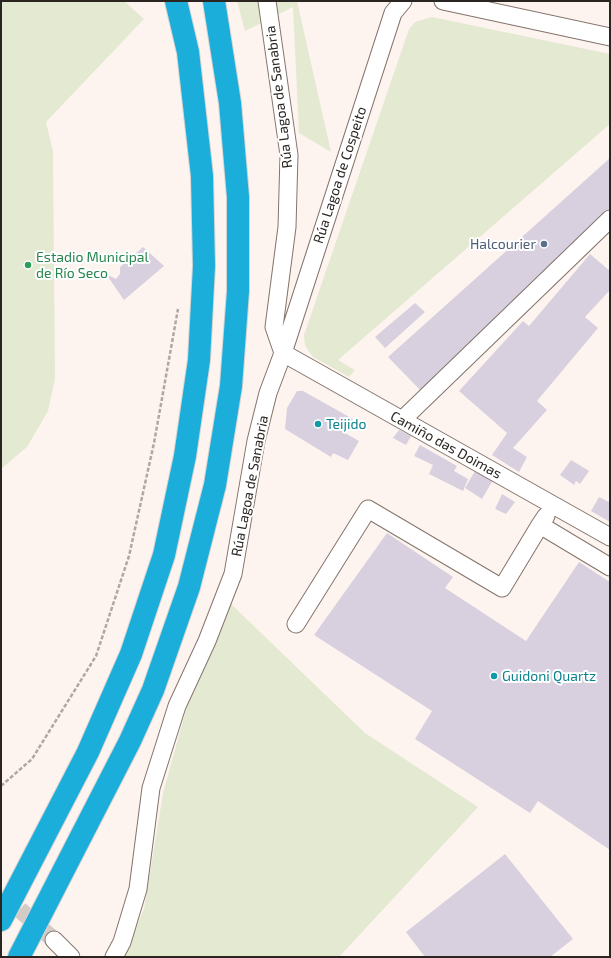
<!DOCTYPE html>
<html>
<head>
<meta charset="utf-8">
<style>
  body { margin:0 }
  #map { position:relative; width:611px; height:958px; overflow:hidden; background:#fef4ef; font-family:"Exo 2",sans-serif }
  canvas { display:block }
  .frame { position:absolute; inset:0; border:2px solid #2b2522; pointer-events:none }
</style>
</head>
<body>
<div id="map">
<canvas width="611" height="958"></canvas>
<div class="frame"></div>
</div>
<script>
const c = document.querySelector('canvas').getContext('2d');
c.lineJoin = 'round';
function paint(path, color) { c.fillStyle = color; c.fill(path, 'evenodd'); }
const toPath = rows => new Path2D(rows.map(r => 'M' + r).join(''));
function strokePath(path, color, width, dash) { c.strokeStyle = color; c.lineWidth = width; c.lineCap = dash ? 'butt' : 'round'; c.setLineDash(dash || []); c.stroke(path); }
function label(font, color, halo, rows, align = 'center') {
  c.font = font + ' "Exo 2",sans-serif'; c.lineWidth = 4; c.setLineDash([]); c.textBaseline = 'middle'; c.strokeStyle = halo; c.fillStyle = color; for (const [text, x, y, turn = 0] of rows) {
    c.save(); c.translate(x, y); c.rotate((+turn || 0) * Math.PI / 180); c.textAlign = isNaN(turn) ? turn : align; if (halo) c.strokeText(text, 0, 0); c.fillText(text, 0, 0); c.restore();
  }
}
const green = toPath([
  [1,1,124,1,144,19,46,122,53,151,55,379,48,411,27,447,1,469],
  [237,1,297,1,331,152,299,133,293,7,245,31],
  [432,17,610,54,610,124,338,360,355,370,349,377,313,357,305,346,304,335,409,29,415,22],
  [231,604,365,733,478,807,339,957,123,957,144,909,163,793,186,710]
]);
const building = toPath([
  [610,158,610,209,423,393,388,357],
  [143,247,164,266,124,300,106,274,116,279,120,274,120,267],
  [590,254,610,271,610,290,585,317,598,328,537,401,547,410,513,448,527,457,519,472,492,455,507,433,459,391,523,321,529,326],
  [415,303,425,312,385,348,375,337],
  [297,391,303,391,353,419,345,433,359,441,348,460,333,453,331,457,285,429,287,408],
  [399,430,411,436,406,445,393,438],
  [420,445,457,466,454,471,468,479,463,491,429,474,433,465,414,456],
  [571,460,589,471,580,484,576,481,574,485,560,475],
  [475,471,493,480,482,499,465,488],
  [502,494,515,502,506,514,495,509],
  [599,497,609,502,610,500,610,522,591,511],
  [387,533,453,577,445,588,526,641,579,562,610,582,610,850,538,801,530,813,415,739,432,711,314,635],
  [505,854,573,939,550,957,425,957,406,932]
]);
const minorTunnel = toPath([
  [1,893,54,940]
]);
const path = toPath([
  [1,786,32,759,96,656,129,556,154,443,178,309]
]);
const minor = toPath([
  [403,1,393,13,283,353,610,537],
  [443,1,610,37],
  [402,420,610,219],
  [546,516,540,525,610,567],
  [296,624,368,509,502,588,540,525],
  [54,940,71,957],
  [114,957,122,942,138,889,151,788,177,706,207,641,233,574,256,441,268,393,283,353,274,327,287,227,289,155,267,1]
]);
const highway = toPath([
  [1,920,88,752,131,654,164,555,185,456,199,360,204,266,202,176,188,52,176,1],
  [19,957,130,741,153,690,189,587,215,485,231,386,238,291,238,197,230,103,214,1]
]);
const markers = [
  [544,244,4,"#5c6f8a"],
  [28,265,4,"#2e9e5b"],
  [318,424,4,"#0f9aa8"],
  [494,676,4,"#0f9aa8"]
];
const streetNames = [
  ["Rúa Lagoa de Sanabria",279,97,-97],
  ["Rúa Lagoa de Cospeito",340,175,-72],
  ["Camiño das Doimas",446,445,29],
  ["Rúa Lagoa de Sanabria",250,486,-79]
];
const serviceNames = [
  ["Halcourier",536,244]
];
const leisureNames = [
  ["Estadio Municipal",36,257],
  ["de Río Seco",36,273]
];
const cultureNames = [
  ["Teijido",326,424],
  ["Guidoni Quartz",502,676]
];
paint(green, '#e4e9d2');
paint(building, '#d8d0df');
strokePath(minorTunnel, '#d4cbc6', 17, [17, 8]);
strokePath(minor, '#83746c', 19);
strokePath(highway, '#d5d3d3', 24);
strokePath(path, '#b0a7a3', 2.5, [4, 2]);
strokePath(minor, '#fff', 17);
strokePath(highway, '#1baeda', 22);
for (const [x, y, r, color] of markers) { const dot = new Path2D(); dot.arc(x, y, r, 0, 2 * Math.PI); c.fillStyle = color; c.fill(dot); strokePath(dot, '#fff', 1.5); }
label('14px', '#2b2522', '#fff', streetNames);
label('14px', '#4e5e75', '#fff', serviceNames, 'right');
label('14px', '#27864d', '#fff', leisureNames, 'left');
label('14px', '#0d838f', '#fff', cultureNames, 'left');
</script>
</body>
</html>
